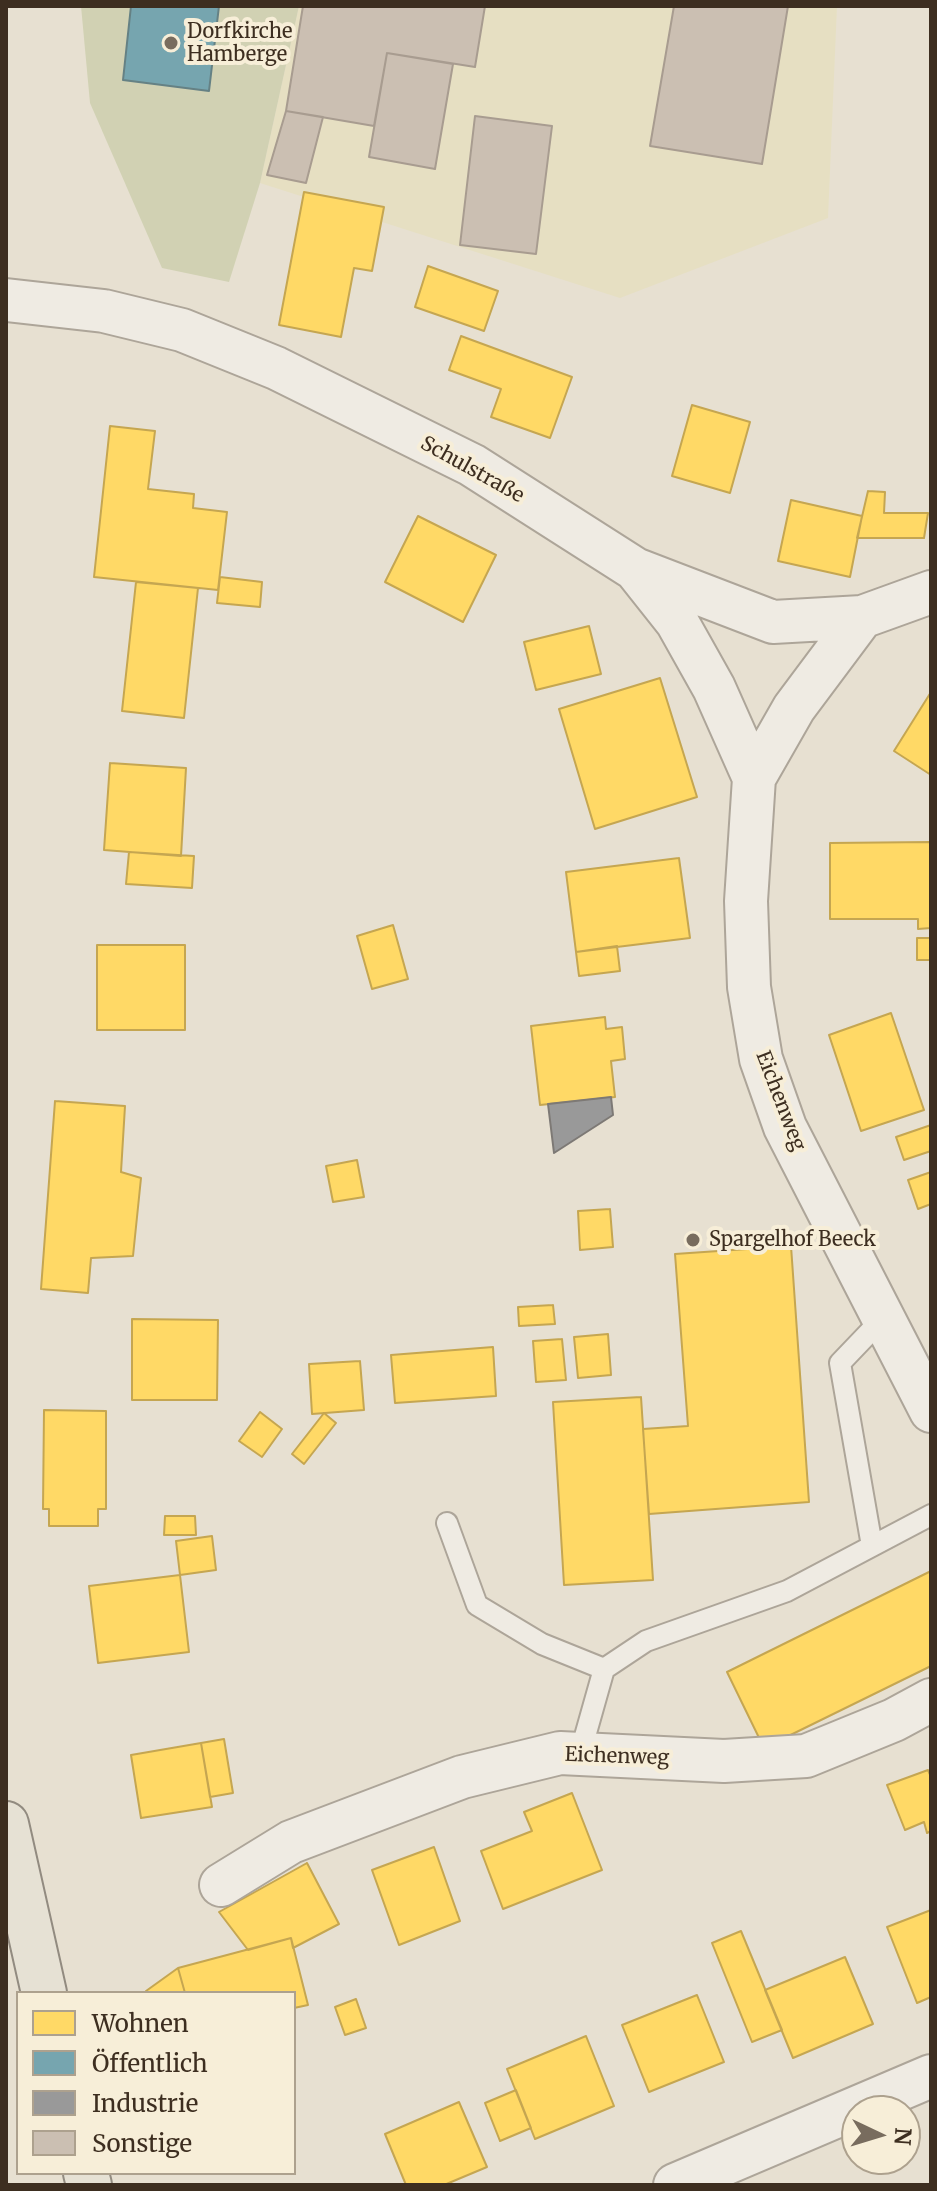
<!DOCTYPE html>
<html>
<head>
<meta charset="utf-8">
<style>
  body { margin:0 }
  #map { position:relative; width:937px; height:2191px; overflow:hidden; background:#e7e0d1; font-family:Merriweather,serif }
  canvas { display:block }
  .frame { position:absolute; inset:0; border:8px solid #3d2e20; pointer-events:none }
  .legend { position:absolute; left:16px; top:1991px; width:280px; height:184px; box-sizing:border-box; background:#f7eed8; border:2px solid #ada18e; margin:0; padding:10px 14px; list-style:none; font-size:24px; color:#3d2e20 }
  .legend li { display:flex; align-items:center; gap:16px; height:40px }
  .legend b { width:40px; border:2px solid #ada18e }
  .north { position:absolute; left:841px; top:2095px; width:80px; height:80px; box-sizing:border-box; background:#f7eed8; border:2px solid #ada18e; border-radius:50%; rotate:94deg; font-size:22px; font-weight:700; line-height:32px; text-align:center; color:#3d2e20 }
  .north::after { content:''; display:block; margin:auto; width:28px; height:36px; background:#786c5e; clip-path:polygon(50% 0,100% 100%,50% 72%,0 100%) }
</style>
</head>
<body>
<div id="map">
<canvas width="937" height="2191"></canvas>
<div class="frame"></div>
<ul class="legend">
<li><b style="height:22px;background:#ffd966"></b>Wohnen</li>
<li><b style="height:22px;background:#76a5af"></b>Öffentlich</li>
<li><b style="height:22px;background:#999"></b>Industrie</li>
<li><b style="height:22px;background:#cbbfb2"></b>Sonstige</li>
</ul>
<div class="north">N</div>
</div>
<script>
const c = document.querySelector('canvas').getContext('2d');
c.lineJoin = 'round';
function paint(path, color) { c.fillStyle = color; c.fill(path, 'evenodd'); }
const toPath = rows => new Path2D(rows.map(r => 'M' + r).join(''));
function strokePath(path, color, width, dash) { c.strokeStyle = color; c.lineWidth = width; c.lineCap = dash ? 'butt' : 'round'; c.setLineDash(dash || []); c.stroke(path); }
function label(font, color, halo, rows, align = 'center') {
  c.font = font + ' Merriweather,serif'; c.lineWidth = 8; c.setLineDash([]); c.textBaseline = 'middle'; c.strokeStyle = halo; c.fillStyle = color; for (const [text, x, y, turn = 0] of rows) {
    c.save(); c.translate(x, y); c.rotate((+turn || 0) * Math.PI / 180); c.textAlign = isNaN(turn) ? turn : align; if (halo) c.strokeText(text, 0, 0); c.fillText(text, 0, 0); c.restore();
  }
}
const farmland = toPath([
  [299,6,837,6,828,218,620,298,260,183]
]);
const cemetery = toPath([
  [81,6,299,6,260,183,229,282,162,268,90,103]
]);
const homes = toPath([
  [304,192,384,207,372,271,354,268,341,337,279,325,304,192],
  [428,266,498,291,484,331,415,307,428,266],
  [461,336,572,377,550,438,491,417,501,389,449,370,461,336],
  [692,405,750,422,730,493,672,476,692,405],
  [110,426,155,431,148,489,194,494,193,508,227,512,218,590,94,577,110,426],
  [868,491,885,492,884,513,928,513,924,538,857,538,868,491],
  [791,500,862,516,850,577,778,561,791,500],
  [418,516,496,555,463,622,385,582,418,516],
  [220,577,262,582,260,607,217,603,220,577],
  [136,582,198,588,184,718,122,711,136,582],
  [589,626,601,674,536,690,524,642,589,626],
  [660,678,697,797,595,829,559,709,660,678],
  [931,692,931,775,894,751,931,692],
  [110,763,186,768,181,856,104,850,110,763],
  [931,842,931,928,918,929,918,919,830,919,830,843,931,842],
  [129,852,194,856,192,888,126,884,129,852],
  [679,858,690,938,576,952,566,872,679,858],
  [393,925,408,979,372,989,357,936,393,925],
  [917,938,931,938,931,960,917,960,917,938],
  [97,945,185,945,185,1030,97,1030,97,945],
  [617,946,620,971,579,976,576,952,617,946],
  [891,1013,924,1110,861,1131,829,1035,891,1013],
  [605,1017,606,1029,622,1027,625,1059,611,1061,615,1097,540,1105,531,1026,605,1017],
  [55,1101,125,1106,121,1172,141,1178,133,1256,91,1258,88,1293,41,1289,55,1101],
  [931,1125,931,1151,904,1160,896,1137,931,1125],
  [357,1160,364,1197,333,1202,326,1166,357,1160],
  [931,1172,931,1204,918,1209,908,1180,931,1172],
  [610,1209,613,1247,580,1250,578,1211,610,1209],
  [791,1246,809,1502,649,1514,643,1429,688,1426,675,1254,791,1246],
  [553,1305,555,1324,519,1326,518,1307,553,1305],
  [132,1319,218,1320,217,1400,132,1400,132,1319],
  [608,1334,611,1375,578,1378,574,1337,608,1334],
  [562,1339,566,1380,536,1382,533,1341,562,1339],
  [493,1347,496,1396,395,1403,391,1355,493,1347],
  [360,1361,364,1410,312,1414,309,1364,360,1361],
  [641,1397,653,1580,564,1585,553,1402,641,1397],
  [44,1410,106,1411,106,1509,98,1509,98,1526,49,1526,49,1509,43,1509,44,1410],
  [260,1412,282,1429,262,1457,239,1441,260,1412],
  [324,1413,336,1423,304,1464,292,1454,324,1413],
  [165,1516,195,1516,196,1535,164,1535,165,1516],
  [212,1536,216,1570,180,1575,176,1541,212,1536],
  [931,1571,931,1666,764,1748,727,1672,931,1571],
  [180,1575,189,1652,98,1663,89,1586,180,1575],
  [224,1739,233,1793,210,1797,201,1743,224,1739],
  [201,1743,212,1807,141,1818,131,1755,201,1743],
  [928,1770,931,1777,931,1831,927,1833,924,1822,905,1830,887,1785,928,1770],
  [572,1793,602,1870,503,1909,481,1851,532,1831,524,1812,572,1793],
  [434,1847,460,1921,399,1945,372,1870,434,1847],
  [307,1863,339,1924,293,1948,291,1938,248,1950,219,1912,307,1863],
  [931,1910,931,1997,917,2003,887,1927,931,1910],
  [741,1931,782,2030,752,2042,712,1943,741,1931],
  [291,1938,308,2005,294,2008,294,1993,185,1993,178,1968,291,1938],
  [845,1957,873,2024,793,2058,765,1990,845,1957],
  [178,1968,185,1993,145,1993,146,1991,178,1968],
  [697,1995,724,2062,649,2092,622,2025,697,1995],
  [356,1999,366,2028,345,2035,335,2007,356,1999],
  [586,2036,614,2106,535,2139,507,2069,586,2036],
  [516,2090,531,2128,500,2141,485,2103,516,2090],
  [459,2102,487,2167,444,2185,406,2185,385,2134,459,2102]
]);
const public = toPath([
  [131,6,219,6,209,91,123,80,131,6]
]);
const industry = toPath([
  [611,1097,613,1115,554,1153,548,1104,611,1097]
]);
const building = toPath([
  [303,6,485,6,475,67,387,53,374,126,286,111,303,6],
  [674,6,788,6,762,164,650,146,674,6],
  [387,53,453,64,435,169,369,157,387,53],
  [286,111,323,117,306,183,267,175,286,111],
  [475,116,552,126,536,254,460,245,475,116]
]);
const service = toPath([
  [447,1523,477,1605,542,1644,604,1669],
  [872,1546,840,1363,884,1317],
  [580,1754,604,1669,646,1641,787,1591,931,1515]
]);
const minor = toPath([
  [6,300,104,311,182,330,276,368,472,465,635,569,773,622,862,617,931,592],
  [635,569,677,622,714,688,754,778],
  [862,617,794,708,754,778,746,901,749,987,761,1059,785,1127,931,1411],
  [221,1885,291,1842,462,1777,560,1753,724,1761,806,1756,894,1720,931,1700],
  [675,2185,931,2076]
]);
const primary = toPath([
  [6,1824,44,1993],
  [86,2173,89,2185]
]);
const markers = [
  [171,43,8,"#786c5e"],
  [693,1240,8,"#786c5e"]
];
const poiNames = [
  ["Dorfkirche",187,32],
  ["Hamberge",187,55],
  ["Spargelhof Beeck",709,1240]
];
const streetNames = [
  ["Schulstraße",472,470,29],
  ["Eichenweg",780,1101,69],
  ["Eichenweg",617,1757,2]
];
paint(farmland, '#e6dfc2');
paint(cemetery, '#d1d1b3');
paint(homes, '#ffd966');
strokePath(homes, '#c5a651', 2);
paint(public, '#76a5af');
strokePath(public, '#658184', 2);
paint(industry, '#999');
strokePath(industry, '#7d7975', 2);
paint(building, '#cbbfb2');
strokePath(building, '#a89c90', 2);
strokePath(service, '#ada599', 24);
strokePath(minor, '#ada599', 46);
strokePath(primary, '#928b80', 48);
strokePath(service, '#efebe3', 20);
strokePath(minor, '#efebe3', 42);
strokePath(primary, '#e6e1d4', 44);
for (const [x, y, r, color] of markers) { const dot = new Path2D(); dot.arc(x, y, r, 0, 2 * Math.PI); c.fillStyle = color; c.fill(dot); strokePath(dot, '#f7eed8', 3); }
label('20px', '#3d2e20', '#f7eed8', poiNames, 'left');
label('20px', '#3d2e20', '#f7eed8', streetNames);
</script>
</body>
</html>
